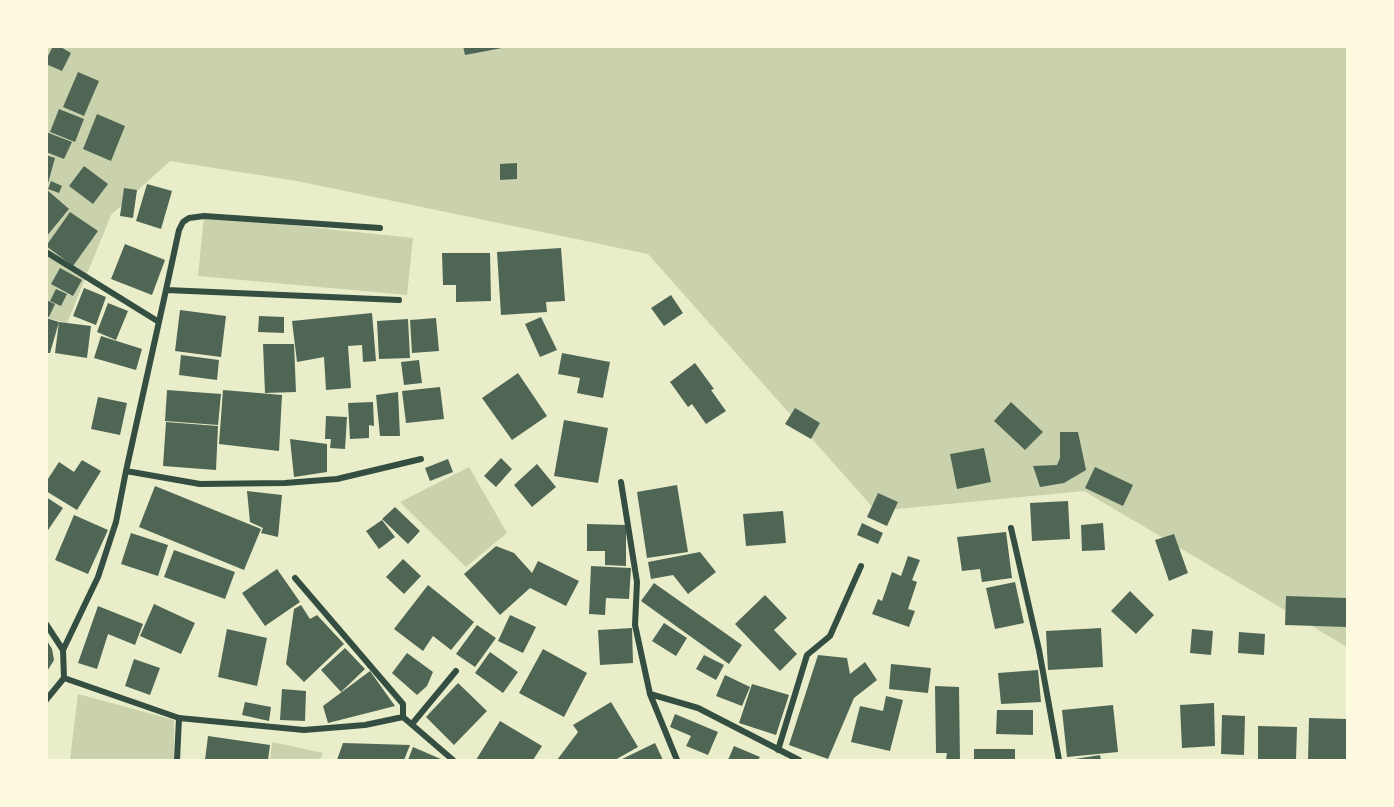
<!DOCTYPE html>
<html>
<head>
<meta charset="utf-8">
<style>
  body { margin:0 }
  #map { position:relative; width:1394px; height:807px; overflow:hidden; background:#e9edc9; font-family:"Libre Baskerville",serif }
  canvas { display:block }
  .frame { position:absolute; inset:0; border:48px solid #fefae0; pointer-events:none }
</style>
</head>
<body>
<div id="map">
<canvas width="1394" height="807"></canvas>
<div class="frame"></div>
</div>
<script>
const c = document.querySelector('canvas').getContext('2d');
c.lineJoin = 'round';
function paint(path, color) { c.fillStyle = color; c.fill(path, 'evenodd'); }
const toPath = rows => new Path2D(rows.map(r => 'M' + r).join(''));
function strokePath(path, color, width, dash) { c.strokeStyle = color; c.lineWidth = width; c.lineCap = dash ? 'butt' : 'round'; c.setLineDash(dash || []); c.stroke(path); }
const green = toPath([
  [46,47,1347,47,1347,647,1084,491,876,511,648,254,297,181,170,161,111,215,67,323,47,318],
  [204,216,413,238,407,295,198,276],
  [469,467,507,533,466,567,400,502],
  [78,694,174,720,174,760,70,760],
  [272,742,323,753,320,760,270,760]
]);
const building = toPath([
  [53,46,59,46,71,53,62,71,46,64,46,60],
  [463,46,502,46,502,48,465,55],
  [78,72,99,81,84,116,63,107],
  [59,109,84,119,75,142,50,132],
  [97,114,125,126,111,161,83,149],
  [46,132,72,142,64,159,46,152],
  [46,155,55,158,47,187,46,187],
  [517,163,517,179,500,180,500,164],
  [84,166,108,184,93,204,69,186],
  [51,181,62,186,59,193,48,189],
  [147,184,172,191,161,229,136,221],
  [124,188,137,190,133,218,120,216],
  [46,189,69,209,46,237],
  [70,212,98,231,73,266,46,246],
  [125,244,165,260,152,295,111,279],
  [561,248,565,301,546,302,547,312,501,315,497,252],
  [442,253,490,253,491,301,456,302,456,285,443,285],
  [60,268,82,280,73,296,51,284],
  [84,288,106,297,96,325,73,316],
  [56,289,67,294,61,306,50,301],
  [671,295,683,313,664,326,651,308],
  [46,300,55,304,49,317,46,316],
  [108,303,128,311,116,340,97,332],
  [180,310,226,316,221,357,175,351],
  [372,313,376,361,363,362,362,345,348,346,351,388,326,390,324,357,297,362,292,321],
  [259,316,284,317,284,333,258,332],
  [541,317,557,350,540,357,525,324],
  [46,318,59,322,50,353,46,353],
  [436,318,439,351,412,353,410,320],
  [408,319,410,358,379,359,377,321],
  [59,322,91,326,87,358,55,353],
  [101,336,142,349,136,370,94,358],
  [263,344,294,344,296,392,265,393],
  [562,353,610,362,603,398,577,393,580,378,558,374],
  [181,355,219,360,217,380,179,375],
  [419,360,422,383,404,385,401,362],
  [695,363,714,389,711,390,726,411,706,424,692,404,688,407,670,382],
  [518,373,547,416,512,440,482,398],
  [440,387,444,419,406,423,402,391],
  [167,390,221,394,218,425,165,421],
  [223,390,282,395,279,451,219,444],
  [398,392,400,436,380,436,376,395],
  [98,397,127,403,120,435,91,429],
  [373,402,374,426,369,425,369,438,350,439,348,403],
  [1011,402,1043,432,1025,450,994,421],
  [795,408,820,423,811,439,785,424],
  [326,416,347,417,345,449,330,448,331,439,325,439],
  [564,420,608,428,598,483,554,476],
  [166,422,218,426,216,470,163,466],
  [1060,432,1078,432,1086,470,1064,483,1040,487,1033,466,1057,465,1060,458],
  [290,439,327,444,327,472,294,477],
  [984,448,991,482,957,489,950,454],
  [501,458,512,469,496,487,484,476],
  [448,459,453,472,430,481,425,468],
  [82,460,101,471,77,510,46,491,46,482,59,462,74,472],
  [537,464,556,487,532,507,514,485],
  [1095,467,1133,485,1123,506,1085,488],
  [677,485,688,552,647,558,637,492],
  [155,486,261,529,244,570,139,527],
  [247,491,282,495,278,537,261,533,263,528,250,522],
  [878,493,898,502,887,526,867,517],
  [46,497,63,508,46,533],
  [1068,501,1070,539,1032,541,1030,503],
  [395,507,420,531,408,544,382,519],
  [783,511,786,543,746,546,743,514],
  [74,515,108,530,88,574,55,560],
  [382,520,395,537,379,549,366,531],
  [862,523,883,533,878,544,857,535],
  [1103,523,1105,550,1082,551,1081,525],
  [587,524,626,525,626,566,605,565,605,551,587,551],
  [1006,532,1012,578,982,582,980,569,962,571,957,537],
  [131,533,168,545,158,576,121,564],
  [1174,534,1188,573,1169,581,1155,540],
  [496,546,514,553,532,573,538,561,579,581,566,606,530,588,500,615,464,574],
  [174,550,235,572,225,599,164,577],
  [700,552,716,572,688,594,673,575,651,579,648,562],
  [908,556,920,560,912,580,917,582,908,609,915,611,909,627,872,614,878,599,882,601,892,572,901,576],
  [403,559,421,576,404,594,386,577],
  [591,566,631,568,629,599,606,598,605,615,589,614],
  [277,569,300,602,265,626,242,593],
  [1015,582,1024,623,995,629,986,588],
  [654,583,742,645,729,664,641,601],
  [428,585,474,622,451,650,433,636,423,651,394,629],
  [1130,591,1154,615,1136,634,1111,611],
  [765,595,787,618,774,630,797,654,780,671,735,624],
  [1286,596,1347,598,1347,627,1285,625],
  [154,604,195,623,181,654,140,636],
  [301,605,310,619,317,615,344,644,304,682,286,664,294,609],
  [98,606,143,624,135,645,108,634,97,669,78,663],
  [510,615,536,627,523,653,498,641],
  [664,623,687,638,676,656,652,641],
  [477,625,496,638,475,667,456,654],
  [632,628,633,663,600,665,598,630],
  [1101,628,1103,667,1048,670,1046,631],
  [227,629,267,638,257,686,218,677],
  [1192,629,1213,631,1211,655,1190,653],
  [1239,632,1265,634,1264,655,1238,653],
  [46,639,52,649,54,660,46,673],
  [345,648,365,669,341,692,321,670],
  [543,649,587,673,564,717,519,693],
  [490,652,518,672,503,693,475,673],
  [407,653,433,672,427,686,417,695,392,673],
  [704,655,724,665,716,680,696,669],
  [818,655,847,658,850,674,865,662,877,680,854,698,828,759,789,745],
  [134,659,160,668,150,695,125,686],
  [891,664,931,668,928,693,889,689],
  [1038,670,1041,702,1001,704,998,673],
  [370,671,395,706,328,723,323,706],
  [725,675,750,687,742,706,716,696],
  [458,683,487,711,454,745,426,717],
  [752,684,789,695,776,735,739,723],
  [935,686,959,687,960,760,946,760,947,753,936,753],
  [282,689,306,691,305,721,280,720],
  [886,696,903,700,890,751,851,742,860,706,883,711],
  [245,702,271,707,269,721,242,715],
  [611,702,638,747,615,760,557,760,578,732,573,725],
  [1214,703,1215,746,1182,748,1180,705],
  [1113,705,1118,752,1067,757,1062,710],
  [997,710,1033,710,1033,735,996,734],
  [675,714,718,732,708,755,686,746,691,736,670,727],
  [1222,715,1245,716,1244,755,1221,754],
  [1309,718,1347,719,1346,760,1308,760],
  [500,721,542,746,533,760,476,760],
  [1258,726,1297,727,1296,760,1258,759],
  [208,736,270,745,268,760,205,760],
  [343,743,410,745,404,760,337,760],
  [655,743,663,760,620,760],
  [734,746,760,757,758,760,728,760],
  [413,747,443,760,408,760],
  [974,749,1015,749,1015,760,974,760],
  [1100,755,1101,760,1075,760,1075,759]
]);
const minor = toPath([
  [46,252,159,322],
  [166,290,399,300],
  [126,471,200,484,285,483,337,479,421,459],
  [621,482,637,582,635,625,650,694,677,760],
  [1011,528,1039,650,1059,760],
  [295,578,403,704,403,717],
  [46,624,63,650],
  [64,678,179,718,304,730,365,725,403,717],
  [650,694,698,708,799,760],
  [46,700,64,678,63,650,98,577,116,522,126,471,166,290,179,230,183,222,189,218,204,216,380,228],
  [403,717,453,760],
  [412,724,456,671],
  [778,750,807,655,830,636,861,566],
  [177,760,179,718]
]);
paint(green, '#cad2ad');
paint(building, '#4f6655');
strokePath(minor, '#344e41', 6);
</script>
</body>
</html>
